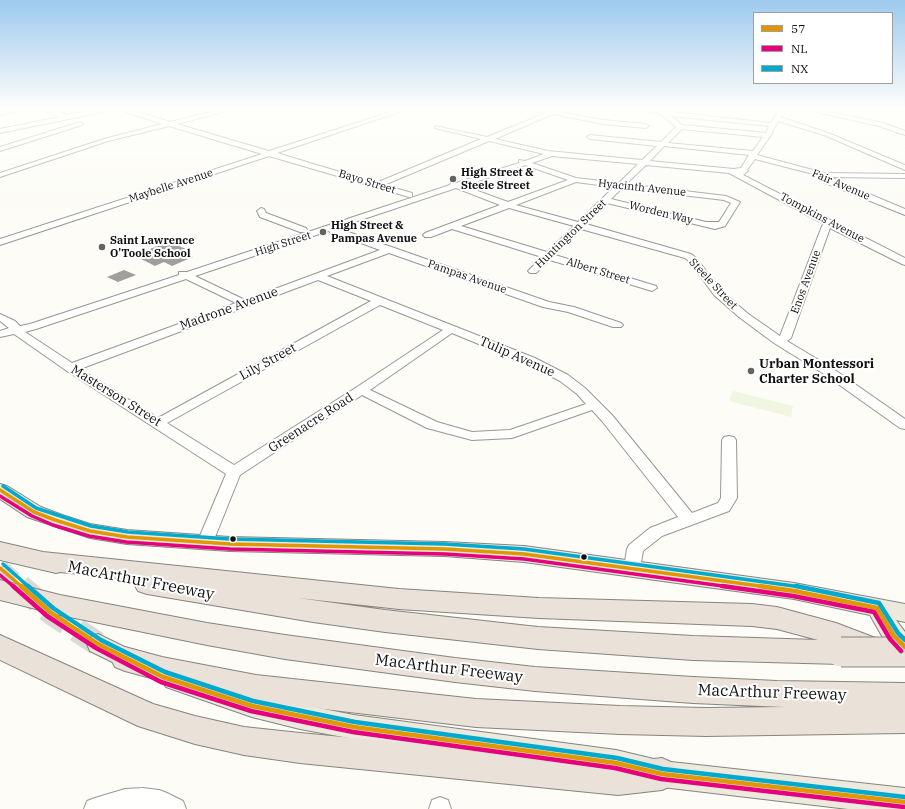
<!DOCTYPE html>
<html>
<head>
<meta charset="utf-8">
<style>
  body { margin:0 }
  #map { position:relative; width:905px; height:809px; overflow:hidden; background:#fdfcf7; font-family:"IBM Plex Serif",serif }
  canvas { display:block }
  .legend { position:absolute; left:753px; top:12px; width:140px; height:72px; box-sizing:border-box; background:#fff; border:1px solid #a0a0a0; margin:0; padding:5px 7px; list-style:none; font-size:12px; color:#111 }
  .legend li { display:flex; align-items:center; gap:8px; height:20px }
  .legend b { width:20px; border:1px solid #a0a0a0 }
</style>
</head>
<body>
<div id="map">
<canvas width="905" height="809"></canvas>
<ul class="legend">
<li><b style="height:5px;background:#e09702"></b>57</li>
<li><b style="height:5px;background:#e5007d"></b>NL</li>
<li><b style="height:5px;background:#00a9ce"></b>NX</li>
</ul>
</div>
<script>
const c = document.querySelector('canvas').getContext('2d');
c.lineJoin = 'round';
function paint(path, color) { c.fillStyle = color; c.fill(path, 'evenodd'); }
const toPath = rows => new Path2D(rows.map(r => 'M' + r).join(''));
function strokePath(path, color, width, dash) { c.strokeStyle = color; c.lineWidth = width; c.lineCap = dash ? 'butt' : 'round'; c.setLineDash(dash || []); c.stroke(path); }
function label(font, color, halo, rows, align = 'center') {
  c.font = font + ' "IBM Plex Serif",serif'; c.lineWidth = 4; c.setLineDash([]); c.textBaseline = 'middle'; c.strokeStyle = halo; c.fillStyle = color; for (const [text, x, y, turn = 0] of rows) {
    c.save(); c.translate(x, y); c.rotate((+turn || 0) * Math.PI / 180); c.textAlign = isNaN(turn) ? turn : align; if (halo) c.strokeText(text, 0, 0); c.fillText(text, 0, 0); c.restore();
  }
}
const pitch = toPath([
  [733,391,793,406,791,417,729,401]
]);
const building = toPath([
  [169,242,191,251,185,254,193,257,172,266,164,262,155,266,141,259,143,258,136,254],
  [124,270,136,275,118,282,107,277]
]);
const majorTunnelFar1 = toPath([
  [0,568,21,587]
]);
const majorTunnel = toPath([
  [20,586,50,612,98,644]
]);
const minor = toPath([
  [22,107,33,107,0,115,0,111,22,107],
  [38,107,46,107,66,115,108,107,123,107,170,122,231,107,240,107,239,108,177,124,269,151,406,107,414,107,277,153,376,183,481,139,435,128,435,126,487,137,546,113,524,108,523,107,534,107,603,120,646,124,649,126,646,128,603,124,553,114,495,139,548,151,642,160,657,146,590,139,587,137,590,135,661,142,676,127,661,114,640,109,640,107,664,111,771,123,781,107,787,107,780,117,828,133,905,165,905,170,824,135,778,121,771,135,757,155,824,173,905,174,905,178,829,177,905,209,905,215,823,182,821,176,755,159,747,170,748,171,743,175,905,258,905,265,902,264,830,228,791,338,787,341,832,368,905,419,905,429,900,428,824,374,774,343,739,317,714,295,690,262,685,258,581,229,555,255,656,286,657,288,652,291,550,260,536,273,530,273,528,271,542,257,452,229,431,237,425,237,423,235,425,233,500,205,456,188,337,228,549,302,574,307,621,323,623,325,621,327,613,327,568,312,543,307,389,253,327,276,535,358,568,375,585,388,612,415,692,513,718,503,721,498,722,440,724,437,729,436,734,437,736,440,737,498,729,511,662,536,643,551,640,568,638,573,632,574,626,573,624,568,627,549,629,545,650,528,678,517,602,421,592,410,512,438,472,440,427,428,362,395,240,475,211,547,205,549,199,547,197,543,226,474,67,371,14,334,0,337,0,331,9,328,0,321,0,314,15,321,20,326,30,324,179,275,179,272,187,272,450,185,451,183,456,183,519,163,519,160,525,161,544,154,489,141,384,185,412,193,412,197,409,197,269,156,0,245,0,239,262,154,169,126,108,141,0,177,0,173,104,139,162,124,117,109,0,133,0,129,59,117,38,107],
  [671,116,769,126,766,133,682,125,671,116],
  [682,129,763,137,753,151,668,143,682,129],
  [664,146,749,155,741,168,734,169,650,161,664,146],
  [552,156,638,164,619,183,576,178,532,163,552,156],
  [525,165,568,180,508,202,464,186,525,165],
  [646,165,729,173,824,224,822,226,780,336,747,313,722,291,696,258,691,254,586,224,607,203,715,229,725,226,740,202,726,196,626,184,646,165],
  [576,182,614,187,578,222,516,205,576,182],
  [622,188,724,200,731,203,719,222,706,222,611,199,622,188],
  [509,208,574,226,547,252,461,226,509,208],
  [328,231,380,250,245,300,195,276,328,231],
  [186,279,236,303,72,363,25,332,36,329,186,279],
  [318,280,371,301,158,418,80,369,318,280],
  [380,305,443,330,357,387,234,465,167,423,380,305],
  [452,333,527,364,560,381,577,394,586,404,510,430,472,432,437,422,370,390,452,333],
  [794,107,805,107,883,123,905,131,905,135,879,126,794,107],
  [80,122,83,124,82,125,0,151,0,147,80,122],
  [261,208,264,209,266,213,306,228,307,230,306,232,300,232,260,217,257,211,261,208],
  [143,788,159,790,167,793,183,801,186,809,84,809,87,801,95,798,125,789,143,788],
  [440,797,448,800,451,809,429,809,432,800,440,797]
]);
const major = toPath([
  [0,484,7,486,41,507,62,515,90,524,127,530,230,537,445,542,524,546,794,583,905,604,905,622,896,620,905,632,905,657,897,654,886,643,870,615,794,599,524,562,445,556,230,551,127,544,90,538,27,517,0,499,0,484],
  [98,634,141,655,145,662,141,669,133,672,90,651,87,644,90,637,98,634],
  [174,669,252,695,354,715,616,750,662,761,905,788,905,809,848,809,662,787,616,776,354,739,300,729,252,717,166,687,162,680,166,673,174,669]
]);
const highway = toPath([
  [0,542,43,552,399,589,539,598,752,604,777,607,836,623,878,639,882,647,878,655,868,659,854,653,851,660,841,664,693,660,538,649,385,632,313,622,147,594,138,591,134,584,136,580,60,572,56,573,0,560,0,542],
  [298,598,399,609,539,618,752,626,777,629,818,640,693,636,538,627,385,610,298,598],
  [0,580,60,595,207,623,285,635,455,658,535,667,693,677,777,681,905,683,905,733,706,736,620,734,476,727,256,701,162,681,125,671,115,667,111,659,115,651,125,647,162,657,256,675,476,699,620,706,706,708,784,707,693,703,535,691,455,682,285,659,207,645,60,615,0,600,0,580],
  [0,635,153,704,195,716,244,727,300,733,618,763,662,758,673,763,678,774,673,785,662,790,618,795,300,763,244,755,195,744,138,726,0,660,0,635]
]);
const highwayBridge = toPath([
  [841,652,905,652]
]);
const bus1Far1 = toPath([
  [0,490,34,512,55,520,90,531,127,537,230,544,445,549,524,554,767,587],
  [0,568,22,587]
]);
const bus1 = toPath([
  [21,586,50,612,98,644,163,677,252,706,354,727,616,763,662,774,905,802],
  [759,586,794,591,877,608,894,636,905,647]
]);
const bus2Far1 = toPath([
  [0,496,32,516,53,525,89,536,126,542,230,549,445,554,524,559,730,587],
  [0,575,14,587]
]);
const bus2 = toPath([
  [13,586,47,616,96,648,161,682,251,711,353,732,615,768,661,779,904,807],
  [722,586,793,596,874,612,890,639,901,651]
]);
const bus3Far1 = toPath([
  [3,486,36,508,91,526,128,532,230,539,445,544,524,549,801,587],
  [3,564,29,587]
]);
const bus3 = toPath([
  [28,586,53,608,101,640,165,672,253,701,355,722,617,758,663,769,905,797],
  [796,586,879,603,898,633,905,640]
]);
const markers = [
  [453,179,4,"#646362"],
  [323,232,4,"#646362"],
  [102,247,4,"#646362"],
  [751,371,4,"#646362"],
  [233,539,3.5,"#111"],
  [584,557,3.5,"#111"]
];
const farPoinames = [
  ["High Street &",461,173],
  ["Steele Street",461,186],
  ["High Street &",331,226],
  ["Pampas Avenue",331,239],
  ["Saint Lawrence",110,241],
  ["O'Toole School",110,254]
];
const farStreetnames = [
  ["Bayo Street",367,182,17],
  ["Fair Avenue",841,185,23],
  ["Maybelle Avenue",171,186,-18],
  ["Hyacinth Avenue",642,188,6],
  ["Worden Way",661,213,14],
  ["Tompkins Avenue",822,218,28],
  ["Huntington Street",571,234,-44],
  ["High Street",283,244,-18],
  ["Albert Street",598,271,17],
  ["Pampas Avenue",467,277,19],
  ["Enos Avenue",806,282,-70],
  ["Steele Street",713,284,47]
];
const streetNames = [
  ["Madrone Avenue",229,309,-20],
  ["Tulip Avenue",517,357,24],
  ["Lily Street",268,362,-29],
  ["Masterson Street",116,396,32],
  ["Greenacre Road",311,423,-33]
];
const poiNames = [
  ["Urban Montessori",759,364],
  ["Charter School",759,379]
];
const nearStreetnames = [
  ["MacArthur Freeway",141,581,11],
  ["MacArthur Freeway",449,669,7],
  ["MacArthur Freeway",772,693,2]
];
paint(pitch, '#f0f6e1');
paint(building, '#a19f9c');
strokePath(majorTunnelFar1, '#dad9d4', 18, [18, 10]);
strokePath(majorTunnel, '#dad9d4', 24, [24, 12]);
strokePath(minor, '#979795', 2);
strokePath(major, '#858482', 2);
strokePath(highway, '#858482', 2);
paint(minor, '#fffffe');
paint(major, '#ede9dc');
paint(highway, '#eae1d8');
strokePath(highwayBridge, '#858482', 31, []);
strokePath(highwayBridge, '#eae1d8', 29);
strokePath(bus1Far1, '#e09702', 3.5);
strokePath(bus1, '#e09702', 4.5);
strokePath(bus2Far1, '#e5007d', 3.5);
strokePath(bus2, '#e5007d', 4.5);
strokePath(bus3Far1, '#00a9ce', 3.5);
strokePath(bus3, '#00a9ce', 4.5);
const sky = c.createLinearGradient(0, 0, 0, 220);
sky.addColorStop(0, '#9dc9ee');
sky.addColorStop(0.49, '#fefefb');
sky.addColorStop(1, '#fefefb00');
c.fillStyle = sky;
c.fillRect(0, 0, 905, 220);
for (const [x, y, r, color] of markers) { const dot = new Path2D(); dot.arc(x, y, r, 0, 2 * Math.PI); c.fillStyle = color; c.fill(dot); strokePath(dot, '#fff', 1.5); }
label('bold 11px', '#111', '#fff', farPoinames, 'left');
label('11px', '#111', '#fff', farStreetnames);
label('13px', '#111', '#fff', streetNames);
label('bold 13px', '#111', '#fff', poiNames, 'left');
label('16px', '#111', '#fff', nearStreetnames);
</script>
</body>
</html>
